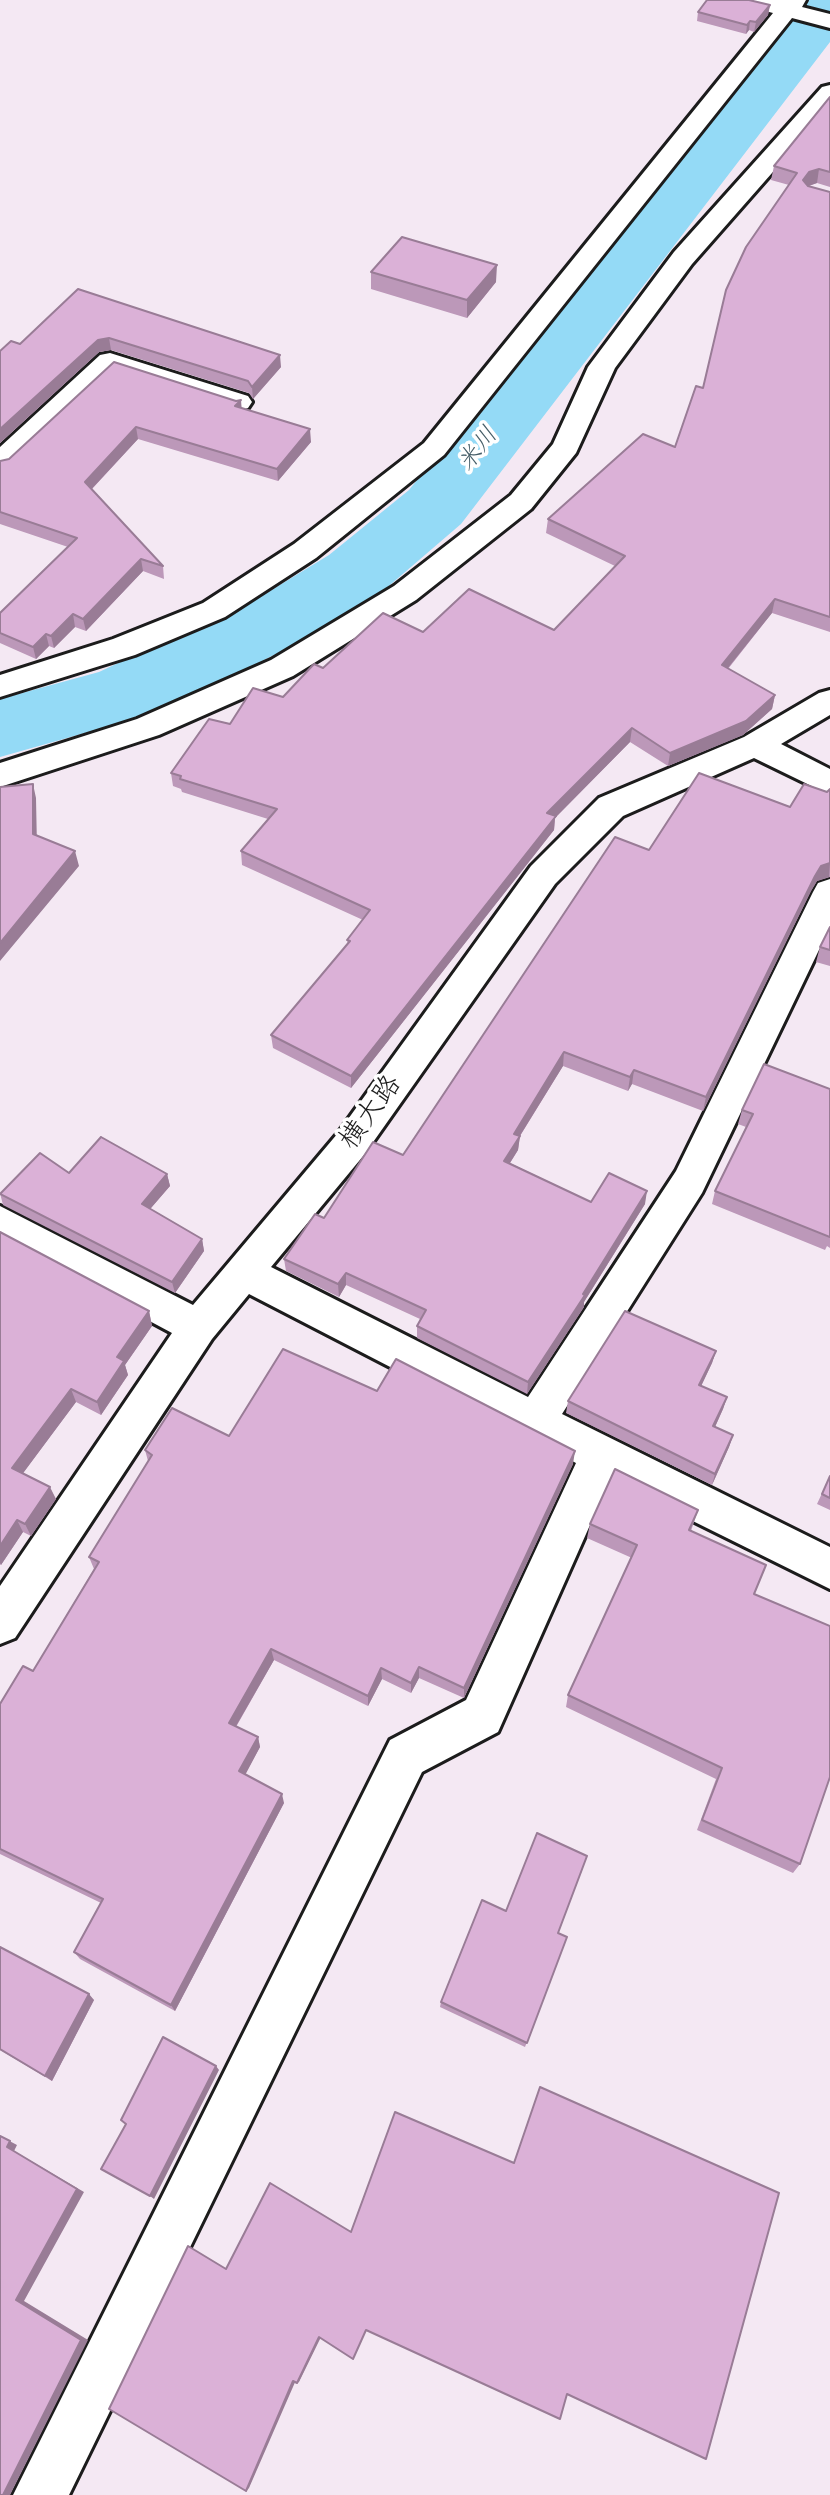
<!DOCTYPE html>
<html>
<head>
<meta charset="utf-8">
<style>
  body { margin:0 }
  canvas { display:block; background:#f4e8f3 }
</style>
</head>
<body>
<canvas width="830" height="2495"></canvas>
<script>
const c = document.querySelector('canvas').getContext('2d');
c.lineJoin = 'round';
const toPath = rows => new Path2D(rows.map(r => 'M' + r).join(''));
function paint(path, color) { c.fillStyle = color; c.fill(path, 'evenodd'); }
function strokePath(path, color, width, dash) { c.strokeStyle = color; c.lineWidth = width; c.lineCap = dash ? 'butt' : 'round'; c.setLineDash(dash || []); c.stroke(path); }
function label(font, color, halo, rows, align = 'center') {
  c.font = font + ' Mynerve,"Klee One",sans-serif'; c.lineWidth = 7; c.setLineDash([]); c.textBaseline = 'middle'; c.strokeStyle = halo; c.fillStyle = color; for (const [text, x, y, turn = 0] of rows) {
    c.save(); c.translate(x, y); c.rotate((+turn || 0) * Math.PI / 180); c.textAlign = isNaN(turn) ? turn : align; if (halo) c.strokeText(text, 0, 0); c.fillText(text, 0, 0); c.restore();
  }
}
const river = toPath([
  [804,0,830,0,830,42,461,524,383,591,319,632,219,683,152,714,0,757,0,699,99,672,265,594,329,555,409,490,804,0]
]);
const street = toPath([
  [739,0,806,0,802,7,830,14,830,28,792,18,444,455,316,558,225,617,135,655,0,697,0,675,113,639,203,603,294,544,424,443,773,13,742,5,739,0],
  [830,85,830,107,692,264,615,368,576,453,531,509,416,600,293,676,159,735,0,787,0,763,137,719,271,660,394,586,511,495,553,444,588,367,674,252,822,87,830,85],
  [110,353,248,396,252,402,248,408,238,411,115,372,10,469,0,472,0,447,100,355,110,353],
  [830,690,830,715,781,744,830,769,830,795,754,758,623,816,555,884,364,1155,271,1267,528,1397,676,1171,813,892,818,883,830,879,830,927,702,1193,562,1414,830,1547,830,1589,610,1480,498,1732,422,1772,69,2495,13,2495,390,1740,466,1700,576,1463,249,1294,212,1339,15,1638,0,1644,0,1586,172,1333,0,1241,0,1206,193,1305,338,1133,531,866,599,798,744,737,819,693,830,690]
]);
const wall = toPath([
  [770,5,768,15,754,32,749,30,746,34,697,21,698,12],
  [830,97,830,187,817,183,808,186,830,192,830,632,772,613,728,669,775,695,772,709,743,735,668,766,630,742,555,818,554,830,351,1088,273,1048,271,1035,348,944,347,940,363,920,242,865,241,851,268,819,182,792,181,789,173,786,171,773,230,724,283,697,323,668,423,632,554,630,615,566,546,533,548,519,675,447,703,388,789,185,771,180,774,166],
  [371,272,496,282,467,318,371,289],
  [78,289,281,367,253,399,249,393,111,350,99,352,0,443,0,351,20,344],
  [241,400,241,408,311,442,278,481,138,439,92,489,163,566,164,579,143,571,86,631,75,627,54,648,49,646,36,659,0,643,0,613,68,547,0,524,0,461],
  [830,789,830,877,817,881,811,891,703,1111,632,1084,628,1091,563,1066,520,1136,518,1150,510,1163,591,1202,645,1204,584,1302,584,1307,527,1394,417,1338,417,1326,420,1319,346,1285,339,1297,286,1271,284,1259,324,1218,403,1155,649,850,790,807,827,792],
  [830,927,830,966,816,962,820,947],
  [830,1089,830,1248,827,1246,825,1250,712,1204,715,1191,746,1127,738,1124,742,1110],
  [69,1173,167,1174,170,1186,150,1209,202,1239,204,1251,175,1293,3,1205,0,1193],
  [0,1232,149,1311,152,1326,125,1365,128,1375,101,1415,76,1402,23,1473,56,1499,31,1536,23,1532,1,1565,0,1564],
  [716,1351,712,1363,701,1386,727,1397,723,1409,715,1427,733,1435,729,1447,712,1485,566,1413,568,1401],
  [377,1391,573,1464,464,1698,419,1678,411,1693,382,1679,368,1706,274,1660,236,1727,258,1737,260,1747,245,1774,284,1803,175,2011,80,1959,74,1952,101,1903,0,1854,0,1704,33,1671,94,1569,89,1557,148,1461,145,1450,229,1436],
  [830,1476,830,1510,817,1504],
  [698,1510,691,1531,754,1594,800,1864,793,1873,697,1830,716,1779,566,1707,568,1695,632,1558,587,1538,590,1524],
  [558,1933,567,1937,525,2047,440,2007,441,2002],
  [0,1947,94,2000,52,2081,0,2050]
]);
const shadedWall = toPath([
  [770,5,768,15,754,32,756,22],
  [750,21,749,30,746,34,747,25],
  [819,169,817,183,806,187,803,180,809,172],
  [497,265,496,282,467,318,467,300],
  [109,338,111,350,99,352,0,443,0,429,98,340],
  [280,355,281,367,253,399,252,387],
  [241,400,242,413,235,406],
  [136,427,138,439,87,494,85,482],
  [310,429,311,442,278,481,277,469],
  [141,559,143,571,86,631,83,619],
  [775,599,772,613,719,679,722,665],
  [73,614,75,627,54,648,51,636],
  [46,634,49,646,36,659,33,647],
  [775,695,772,709,743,735,668,766,670,753],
  [632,728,630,742,555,818,554,830,351,1088,351,1076,547,813],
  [33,784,36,798,37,848,33,834],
  [75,851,79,866,0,961,0,943],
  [830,863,829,877,817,881,811,891,703,1111,706,1097,815,876,821,866],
  [564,1052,563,1066,513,1147,514,1134],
  [634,1070,632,1084,628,1091,630,1077],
  [520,1136,518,1150,503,1174,504,1161],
  [167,1174,170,1186,145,1215,142,1204],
  [647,1191,645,1204,584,1302,584,1307,527,1394,528,1382],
  [202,1239,204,1251,175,1293,172,1282],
  [346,1273,346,1285,339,1297,338,1284],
  [149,1311,152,1326,125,1365,128,1375,101,1415,97,1402,117,1357],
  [716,1351,712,1363,696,1397,699,1385],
  [71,1389,76,1402,18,1480,12,1468],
  [727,1397,723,1409,710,1438,713,1426],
  [733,1435,729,1447,712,1485,715,1474],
  [575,1451,573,1464,464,1698,464,1688],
  [50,1487,56,1499,31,1536,25,1524],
  [17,1520,23,1532,1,1565,0,1563,0,1546],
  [271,1649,274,1660,232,1733,229,1723],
  [419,1667,419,1678,411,1693,411,1683],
  [381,1668,382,1679,368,1706,368,1696],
  [258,1737,260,1747,242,1781,239,1771],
  [282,1794,284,1803,175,2011,171,2005],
  [89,1994,94,2000,52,2081,45,2076],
  [216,2066,219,2070,154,2199,150,2196],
  [0,2136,17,2145,14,2151,84,2192,24,2301,88,2340,10,2495,3,2495,16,2300,7,2147],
  [319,2337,321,2337,299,2382,297,2383],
  [296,2380,249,2488,246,2491,293,2381]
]);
const building = toPath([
  [707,0,749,0,770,5,756,22,750,21,747,25,698,12,707,0],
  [830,97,830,172,819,169,809,172,803,180,808,186,830,192,830,617,775,599,722,665,775,695,746,721,670,753,632,728,547,813,556,816,351,1076,271,1035,350,941,347,940,370,910,241,851,277,809,180,779,181,776,171,773,209,719,230,724,253,688,283,697,314,664,323,668,383,613,423,632,469,589,554,630,625,556,548,519,643,434,675,447,696,386,703,388,726,290,746,247,797,173,774,166,830,97],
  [402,237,497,265,467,300,371,272,402,237],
  [78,289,280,355,252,387,248,381,109,338,98,340,0,429,0,351,11,341,20,344,78,289],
  [114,362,236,401,241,400,235,406,310,429,277,469,136,427,85,482,163,566,141,559,83,619,73,614,51,636,46,634,33,647,0,633,0,613,77,538,0,512,0,461,9,459,114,362],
  [699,773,790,807,804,784,827,792,830,789,830,863,821,866,815,876,706,1097,634,1070,630,1077,564,1052,514,1134,520,1136,504,1161,591,1202,609,1173,647,1191,583,1294,585,1295,528,1382,417,1326,426,1310,346,1273,338,1284,284,1259,315,1214,324,1218,373,1142,403,1155,615,837,649,850,699,773],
  [33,784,33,834,75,851,0,943,0,787,33,784],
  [830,927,830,950,820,947,830,927],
  [764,1064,830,1089,830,1237,715,1191,753,1114,742,1110,764,1064],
  [101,1137,167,1174,142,1204,202,1239,172,1282,0,1194,40,1153,69,1173,101,1137],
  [0,1232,149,1311,117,1357,124,1361,97,1402,71,1389,12,1468,50,1487,25,1524,17,1520,0,1546,0,1232],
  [625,1311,716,1351,699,1385,727,1397,713,1426,733,1435,715,1474,568,1401,625,1311],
  [283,1349,377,1391,396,1359,575,1451,464,1688,419,1667,411,1683,381,1668,368,1696,271,1649,229,1723,258,1737,239,1771,282,1794,171,2005,74,1952,103,1899,0,1849,0,1704,23,1666,33,1671,99,1562,89,1557,152,1455,145,1450,172,1408,229,1436,283,1349],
  [615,1469,698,1510,689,1530,766,1565,754,1594,830,1626,830,1777,800,1864,702,1820,722,1768,568,1695,637,1545,590,1524,615,1469],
  [830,1476,830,1498,822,1494,830,1476],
  [537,1833,587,1856,558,1933,567,1937,527,2043,441,2002,482,1900,506,1911,537,1833],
  [0,1947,89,1994,45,2076,0,2049,0,1947],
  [163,2037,216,2066,150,2196,101,2169,126,2124,121,2120,163,2037],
  [540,2087,779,2193,706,2459,567,2394,560,2419,366,2330,353,2359,319,2337,297,2383,293,2381,246,2491,109,2409,188,2246,226,2269,270,2183,351,2232,395,2112,514,2163,540,2087],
  [0,2136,10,2141,7,2147,77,2189,16,2300,81,2340,3,2495,0,2495,0,2136]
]);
const farWaternames = [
  ["米川",479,450,-52]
];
const streetNames = [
  ["横大路",372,1113,-54]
];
paint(river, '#94daf6');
strokePath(street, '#1c1c1c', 6);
paint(street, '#fff');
paint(wall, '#bc98b9');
paint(shadedWall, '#997c96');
paint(building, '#dbb1d7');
strokePath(building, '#997c96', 2);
label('italic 24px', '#465e68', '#fff', farWaternames);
label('28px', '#1c1c1c', '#fff', streetNames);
</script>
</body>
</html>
